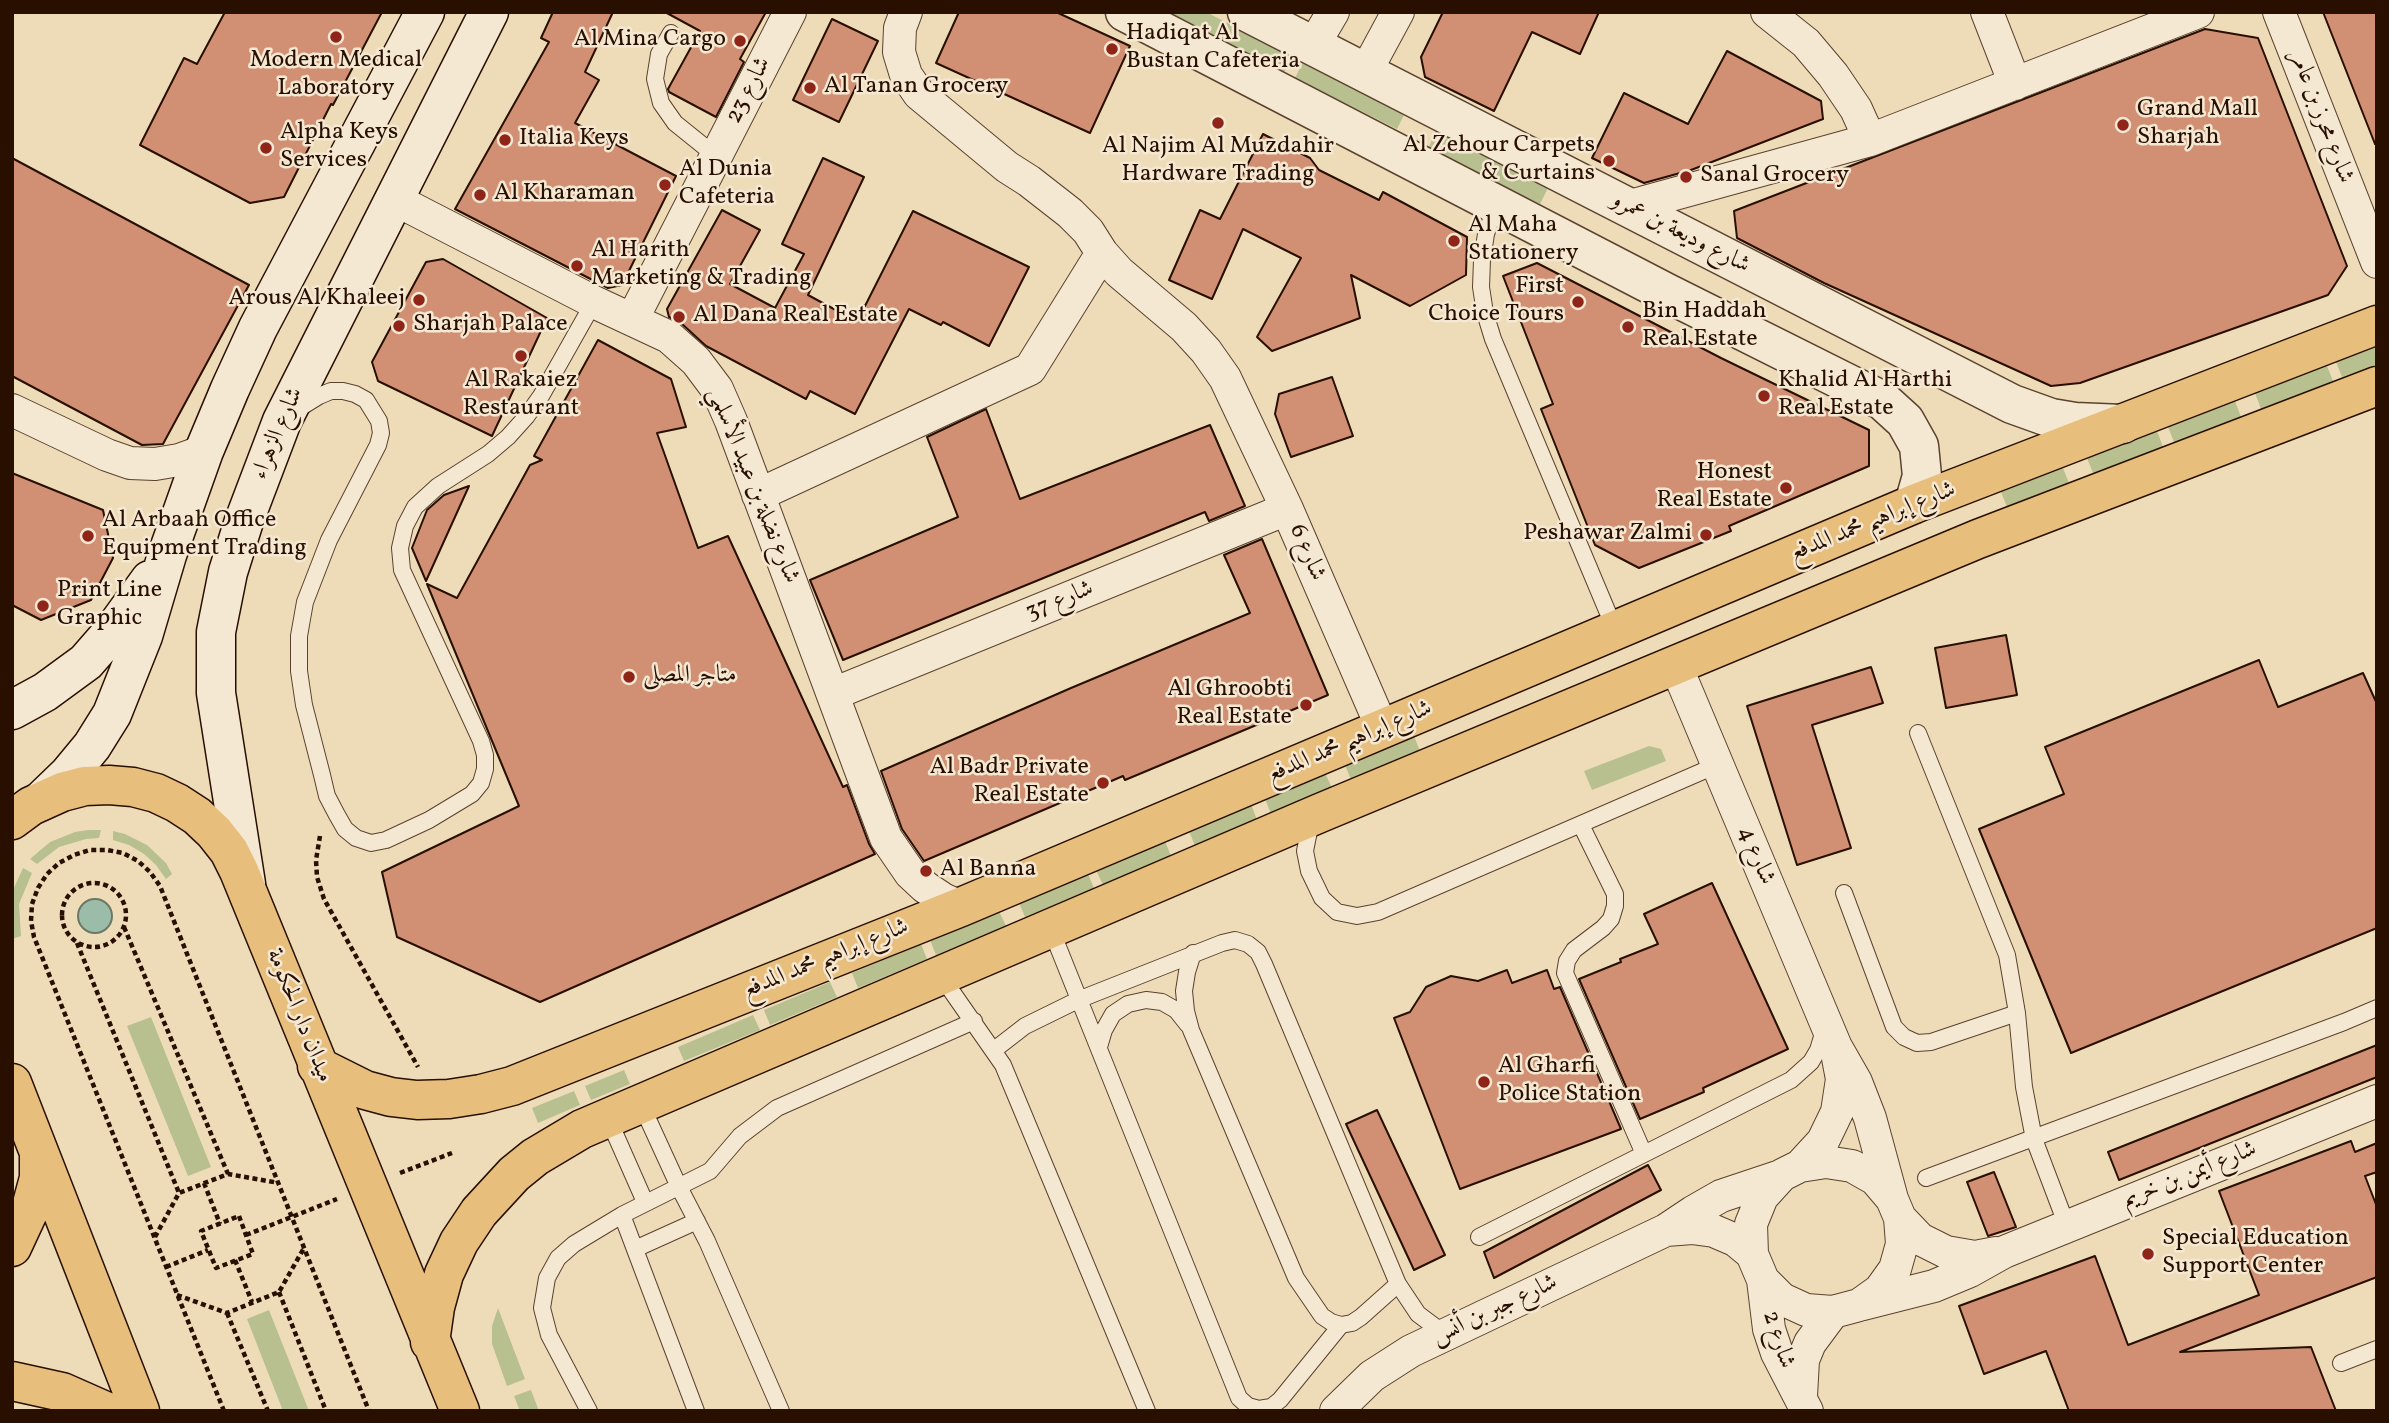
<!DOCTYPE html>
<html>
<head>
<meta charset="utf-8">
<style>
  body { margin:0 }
  #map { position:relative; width:2389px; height:1423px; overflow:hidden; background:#eedcb9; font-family:Vollkorn,serif }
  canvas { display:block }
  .frame { position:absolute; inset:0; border:14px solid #280f00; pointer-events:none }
</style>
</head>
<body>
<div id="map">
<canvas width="2389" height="1423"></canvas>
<div class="frame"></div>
</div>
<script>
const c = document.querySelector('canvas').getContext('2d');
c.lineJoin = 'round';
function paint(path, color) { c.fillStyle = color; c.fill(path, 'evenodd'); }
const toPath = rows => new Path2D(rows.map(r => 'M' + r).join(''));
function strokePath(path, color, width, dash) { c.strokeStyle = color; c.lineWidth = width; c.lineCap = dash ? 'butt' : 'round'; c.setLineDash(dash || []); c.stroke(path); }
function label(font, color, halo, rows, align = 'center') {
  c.font = font + ' Vollkorn,Amiri,serif'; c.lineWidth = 5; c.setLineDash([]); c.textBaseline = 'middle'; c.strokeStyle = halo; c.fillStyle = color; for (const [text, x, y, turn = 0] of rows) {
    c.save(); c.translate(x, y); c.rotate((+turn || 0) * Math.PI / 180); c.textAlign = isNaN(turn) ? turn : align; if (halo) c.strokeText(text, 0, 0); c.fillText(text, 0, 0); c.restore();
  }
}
const green = toPath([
  [1166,12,1206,12,1292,56,1284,73],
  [1303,62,1405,113,1397,129,1295,78],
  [1436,130,1549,186,1540,204,1428,149],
  [2377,347,2377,364,2342,377,2336,362],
  [2327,366,2333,381,2261,409,2255,393],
  [2235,401,2241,417,2174,442,2168,427],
  [2157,431,2163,447,2093,473,2087,458],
  [2063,468,2069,483,2007,507,2001,492],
  [1414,736,1420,751,1351,780,1345,765],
  [1649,746,1661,749,1666,761,1592,790,1584,771],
  [1325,773,1332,788,1271,814,1265,799],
  [1251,804,1257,820,1195,846,1189,831],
  [88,830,101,830,99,838,86,839,59,847,37,864,30,859,50,842,75,832],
  [113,831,125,834,147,845,166,863,172,874,166,879,156,865,144,854,129,845,113,840],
  [1165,841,1171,856,1103,885,1096,870],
  [23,868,32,873,19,904,21,936,12,939,12,892],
  [1088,874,1094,888,1025,917,1019,903],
  [999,911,1006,926,936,955,930,940],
  [921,944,927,959,858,988,852,973],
  [830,982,837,997,770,1025,764,1010],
  [753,1015,760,1030,684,1061,678,1047],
  [151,1017,211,1167,188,1176,127,1026],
  [624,1070,630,1084,591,1100,585,1086],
  [574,1091,580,1105,538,1123,532,1108],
  [498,1308,525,1379,507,1386,492,1344,492,1326],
  [269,1310,309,1411,283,1411,247,1319],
  [531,1390,539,1411,520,1411,514,1396]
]);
const water = toPath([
  '78 916a17 17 0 1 1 34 0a17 17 0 1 1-34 0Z'
]);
const building = toPath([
  [225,12,382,12,333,105,331,104,284,197,250,203,140,145,184,58,197,64,225,12],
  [553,12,613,12,585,72,599,80,575,123,676,176,622,285,608,288,455,209,549,42,541,38,553,12],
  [665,12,766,12,740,59,744,62,716,117,669,92,668,89,700,31,665,12],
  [959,12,1056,12,1130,46,1090,133,936,63,959,12],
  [1443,12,1599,12,1580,54,1532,32,1494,111,1425,77,1421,57,1443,12],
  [2323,12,2377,12,2377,143,2375,144,2323,12],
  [832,19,878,41,839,122,793,100,832,19],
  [2205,29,2258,38,2347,266,2328,295,2080,383,2051,386,1824,283,1737,238,1734,211,2205,29],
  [1727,51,1821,101,1823,119,1691,170,1644,183,1592,158,1624,93,1688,124,1727,51],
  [1263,134,1310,158,1319,170,1379,200,1383,192,1467,237,1466,275,1410,306,1351,275,1360,318,1272,351,1257,337,1301,258,1243,229,1212,299,1169,280,1200,210,1220,219,1263,134],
  [12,158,249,285,163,444,142,445,12,376,12,158],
  [823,158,864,177,808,295,856,321,863,305,865,306,913,211,1029,267,989,346,943,322,941,325,909,309,855,414,810,391,806,399,706,346,681,323,669,317,667,309,722,210,760,230,730,284,775,308,804,254,782,244,823,158],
  [443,259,547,318,492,436,378,381,372,362,426,262,443,259],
  [1537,263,1721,358,1869,430,1869,466,1729,526,1731,531,1639,568,1595,545,1541,409,1553,404,1503,276,1537,263],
  [598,340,671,379,686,427,657,433,698,548,728,536,843,787,847,785,869,844,875,854,540,1002,397,937,382,872,519,806,427,584,457,598,530,465,542,460,534,456,598,340],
  [1332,377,1353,436,1291,457,1275,414,1279,394,1332,377],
  [986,409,1020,499,1210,425,1245,506,1209,521,1205,512,843,660,810,580,958,517,927,437,986,409],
  [12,473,103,510,113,558,91,600,41,620,12,605,12,473],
  [469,486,426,581,412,548,427,510,444,495,469,486],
  [1262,539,1328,695,1125,780,1123,776,924,861,902,829,881,771,1071,688,1250,613,1224,555,1262,539],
  [2006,635,2017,695,1946,708,1935,648,2006,635],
  [2259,660,2278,707,2363,673,2377,704,2377,928,2071,1053,1979,829,2064,794,2045,747,2259,660],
  [1871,667,1883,703,1812,725,1851,848,1797,865,1747,706,1871,667],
  [1712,883,1788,1049,1703,1088,1704,1092,1640,1119,1579,979,1621,962,1620,959,1658,944,1644,914,1712,883],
  [1507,970,1512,983,1547,970,1554,989,1560,987,1621,1129,1460,1189,1394,1018,1410,1012,1426,987,1451,976,1478,981,1507,970],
  [2377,1045,2377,1077,2119,1180,2108,1152,2377,1045],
  [1377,1110,1445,1255,1414,1270,1346,1124,1377,1110],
  [2351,1141,2355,1152,2377,1143,2377,1172,2365,1176,2377,1207,2377,1277,2180,1352,2311,1347,2336,1411,2069,1411,2046,1351,1984,1374,1959,1306,2095,1256,2128,1345,2259,1295,2219,1191,2351,1141],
  [1648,1165,1661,1190,1494,1278,1484,1252,1648,1165],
  [1994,1172,2016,1227,1988,1236,1967,1182,1994,1172]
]);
const path = toPath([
  [320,836,316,860,317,877,324,899,418,1067],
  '62 915a32 32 0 1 1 64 0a32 32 0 1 1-64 0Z',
  [124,927,228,1174],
  [77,943,179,1193],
  [400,1173,452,1153],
  [204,1183,220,1224],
  [239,1216,253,1254,216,1268,201,1231,239,1216],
  [246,1235,337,1199],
  [155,1237,179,1193,228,1174,279,1183],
  [235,1260,252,1302],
  [166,1267,208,1250],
  [279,1292,326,1411],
  [177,1295,227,1313,279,1292,304,1248],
  [227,1313,268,1411],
  [224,1411,34,937,31,921,32,904,38,888,47,874,59,863,74,855,90,850,107,850,123,853,138,861,150,872,160,886,369,1411]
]);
const service = toPath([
  [671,33,659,54,655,79,661,103,675,123,716,156],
  [1496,205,1486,234,1482,260,1481,287,1485,313,1493,339,1616,632],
  [298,409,319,396,331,391,343,391,355,394,366,400,379,421,381,433,378,445,329,540,305,602,299,636,299,671,304,705,322,775,327,796,337,815,345,829,356,838,371,843,386,840,429,820,472,794,481,783,485,769,485,755,481,741,402,570,400,548,405,526,415,507,438,486,488,454,508,437,526,417,541,396,594,302],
  [1918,733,2007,955,2017,1013,2024,1087,2034,1139,2067,1226],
  [1314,822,1309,831,1305,851,1309,871,1322,898,1337,912,1357,916,1378,912,1717,765],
  [1581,825,1615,894,1615,906,1611,919,1603,928,1574,950,1567,961,1565,973,1644,1154],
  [1844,893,1894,1027,1904,1037,1917,1043,1931,1042,2017,1013],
  [1050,927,1239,1398,1248,1406,1259,1409,1271,1407,1280,1400,1341,1325],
  [1193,953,1187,972,1184,991,1186,1011,1191,1030,1296,1278,1322,1316,1331,1322,1341,1325,1352,1323,1361,1317,1398,1284],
  [941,976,1003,1065,1147,1411],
  [1099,1047,1104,1030,1113,1014,1128,1004,1146,1000,1162,1002,1176,1010,1188,1025],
  [994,1050,1025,1026,1078,1000,1222,943,1235,940,1248,944,1258,952,1264,964,1398,1284,1418,1314,1446,1335],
  [641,1104,679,1187,707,1241,781,1411],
  [608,1118,645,1202],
  [1926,1178,2344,1022,2377,1008],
  [622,1215,696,1411],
  [1479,1237,1791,1080,1811,1062,1818,1050,1825,1027],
  [635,1249,697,1221],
  [2341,1363,2377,1349],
  [589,1411,549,1335,542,1308,547,1278,558,1258,574,1244,622,1215,710,1171,740,1136,777,1108,974,1021]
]);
const minor = toPath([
  [906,12,900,28,899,52,906,75,919,94,1007,167,1029,181,1070,213,1088,231,1102,253,1119,272,1184,327,1206,351,1225,378,1287,509,1383,730],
  [1767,12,1806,43,1833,75,1856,109,1870,140],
  [1987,12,2015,84],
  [2279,12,2377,262],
  [1313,46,1333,12],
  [1365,73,1398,12],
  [394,199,594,302,669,337,696,361,717,389,731,421,886,838,910,873,925,887,943,899,961,907],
  [1627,207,1870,140,2198,12],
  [633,318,790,12],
  [12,410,107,455,130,463,155,464,179,460,204,451],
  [758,495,1030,369,1102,253],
  [1676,666,1836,1047,1856,1082,1870,1118,1892,1199],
  [833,694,1287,509],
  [1800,1166,1823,1141,1837,1112,1842,1079,1838,1058],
  [1900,1218,1920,1239,1946,1252,1975,1257,1996,1253],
  [1666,1230,1692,1228,1714,1231,1735,1240,1752,1254,1763,1280,1782,1299,1806,1310,1833,1312,1859,1305,1880,1290,1895,1269,1902,1244,1900,1218,1892,1199,1875,1179,1852,1166,1826,1162,1800,1166,1782,1175,1762,1197,1751,1224,1752,1254],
  [1763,1280,1769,1329,1777,1353,1807,1411],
  [1863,1304,1934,1286,1970,1271,2004,1252,2377,1101],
  [1801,1396,1803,1360,1810,1343,1833,1312],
  [1336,1411,1372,1376,1411,1351,1666,1230,1693,1212,1721,1196,1781,1176]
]);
const tertiary = toPath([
  [1125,12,1667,293,1883,401,1905,421,1919,446,1922,476,1914,504],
  [1247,12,2012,404,2051,418,2075,422,2123,424]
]);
const secondary = toPath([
  [12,710,45,692,86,662,113,631,150,580],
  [41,801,68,775,92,746,112,714,143,636,167,555,204,451,230,389,258,328,425,12],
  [246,884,216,693,216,632,228,572,244,521,282,421,489,12]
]);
const primary = toPath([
  [12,820,31,806,62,792,85,786,109,785,133,787,156,793,177,803,197,816,214,832,229,851,239,871,460,1411],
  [317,1066,365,1090,391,1097,417,1100,449,1099,481,1094,512,1086,961,907,1914,504,2377,325],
  [12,1083,140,1411],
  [12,1247,32,1204,39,1178,39,1155],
  [430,1342,435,1307,444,1274,459,1242,479,1212,514,1174,535,1157,582,1129,1320,813,1978,539,2377,386],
  [12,1381,62,1392,105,1411]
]);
const markers = [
  [336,37,7,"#8f2418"],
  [740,41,7,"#8f2418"],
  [1112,49,7,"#8f2418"],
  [810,88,7,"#8f2418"],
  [1218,123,7,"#8f2418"],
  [2123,125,7,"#8f2418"],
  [505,140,7,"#8f2418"],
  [266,148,7,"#8f2418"],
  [1609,161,7,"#8f2418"],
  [1686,177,7,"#8f2418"],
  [665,185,7,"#8f2418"],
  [480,195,7,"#8f2418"],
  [1454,241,7,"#8f2418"],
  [577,266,7,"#8f2418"],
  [419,300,7,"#8f2418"],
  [1578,302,7,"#8f2418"],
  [679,317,7,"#8f2418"],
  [399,326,7,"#8f2418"],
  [1628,327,7,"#8f2418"],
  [521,356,7,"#8f2418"],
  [1764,396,7,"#8f2418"],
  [1786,488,7,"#8f2418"],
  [1706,535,7,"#8f2418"],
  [88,536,7,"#8f2418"],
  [43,606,7,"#8f2418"],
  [629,677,7,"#8f2418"],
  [1306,705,7,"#8f2418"],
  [1103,783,7,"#8f2418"],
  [926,871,7,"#8f2418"],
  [1484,1082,7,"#8f2418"],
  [2148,1254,7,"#8f2418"]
];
const poiNames = [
  ["Hadiqat Al",1126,35],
  ["Bustan Cafeteria",1126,63],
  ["Al Mina Cargo",726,41,"right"],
  ["Modern Medical",336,62,"center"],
  ["Laboratory",336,90,"center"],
  ["Al Tanan Grocery",824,88],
  ["Grand Mall",2137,111],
  ["Sharjah",2137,139],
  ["Alpha Keys",280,134],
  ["Services",280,162],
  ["Italia Keys",519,140],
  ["Al Zehour Carpets",1595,147,"right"],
  ["& Curtains",1595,175,"right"],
  ["Al Najim Al Muzdahir",1218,148,"center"],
  ["Hardware Trading",1218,176,"center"],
  ["Al Dunia",679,171],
  ["Cafeteria",679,199],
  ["Sanal Grocery",1700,177],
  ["Al Kharaman",494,195],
  ["Al Maha",1468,227],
  ["Stationery",1468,255],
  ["Al Harith",591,252],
  ["Marketing & Trading",591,280],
  ["First",1564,288,"right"],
  ["Choice Tours",1564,316,"right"],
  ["Arous Al Khaleej",405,300,"right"],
  ["Bin Haddah",1642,313],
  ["Real Estate",1642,341],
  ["Al Dana Real Estate",693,317],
  ["Sharjah Palace",413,326],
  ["Al Rakaiez",521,382,"center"],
  ["Restaurant",521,410,"center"],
  ["Khalid Al Harthi",1778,382],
  ["Real Estate",1778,410],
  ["Honest",1772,474,"right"],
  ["Real Estate",1772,502,"right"],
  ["Al Arbaah Office",102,522],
  ["Equipment Trading",102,550],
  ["Peshawar Zalmi",1692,535,"right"],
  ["Print Line",57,592],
  ["Graphic",57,620],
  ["متاجر المصلى",643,677],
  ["Al Ghroobti",1292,691,"right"],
  ["Real Estate",1292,719,"right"],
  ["Al Badr Private",1089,769,"right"],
  ["Real Estate",1089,797,"right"],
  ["Al Banna",940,871],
  ["Al Gharfi",1498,1068],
  ["Police Station",1498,1096],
  ["Special Education",2162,1240],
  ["Support Center",2162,1268]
];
const streetNames = [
  ["شارع 23",750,91,-63],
  ["شارع محرز بن عامر",2320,117,69],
  ["شارع وديعة بن عمرو",1680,234,27],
  ["شارع الزهراء",279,434,-67],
  ["شارع نضلة بن عبيد الأسلمي",752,486,68],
  ["شارع إبراهيم محمد المدفع",1873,523,-22],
  ["شارع 6",1306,553,67],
  ["شارع 37",1060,602,-22],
  ["شارع إبراهيم محمد المدفع",1350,743,-23],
  ["شارع 4",1755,856,67],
  ["شارع إبراهيم محمد المدفع",826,960,-22],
  ["ميدان دار الحكومة",298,1016,68],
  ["شارع أيمن بن خريم",2190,1176,-22],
  ["شارع جبر بن أنس",1495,1311,-25],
  ["شارع 2",1777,1340,72]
];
paint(green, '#b8c090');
paint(water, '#9bbca9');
strokePath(water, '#6d7765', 2);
paint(building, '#d19074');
strokePath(building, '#280f00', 2);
strokePath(service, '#5a422e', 18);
strokePath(minor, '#5a422e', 34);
strokePath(tertiary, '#5a422e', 41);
strokePath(secondary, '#280f00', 41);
strokePath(primary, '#280f00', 41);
strokePath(path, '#280f00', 4.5, [5, 3.5]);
strokePath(service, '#f4e8d2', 16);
strokePath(minor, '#f4e8d2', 32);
strokePath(tertiary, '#f4e8d2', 38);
strokePath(secondary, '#f4e8d2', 38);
strokePath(primary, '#e7be7c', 38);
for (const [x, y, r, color] of markers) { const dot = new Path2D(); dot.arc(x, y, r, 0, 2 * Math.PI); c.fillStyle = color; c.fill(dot); strokePath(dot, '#f4e8d2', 2.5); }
label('24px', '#280f00', '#f4e8d2', poiNames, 'left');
label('24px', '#280f00', '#f4e8d2', streetNames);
</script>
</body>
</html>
